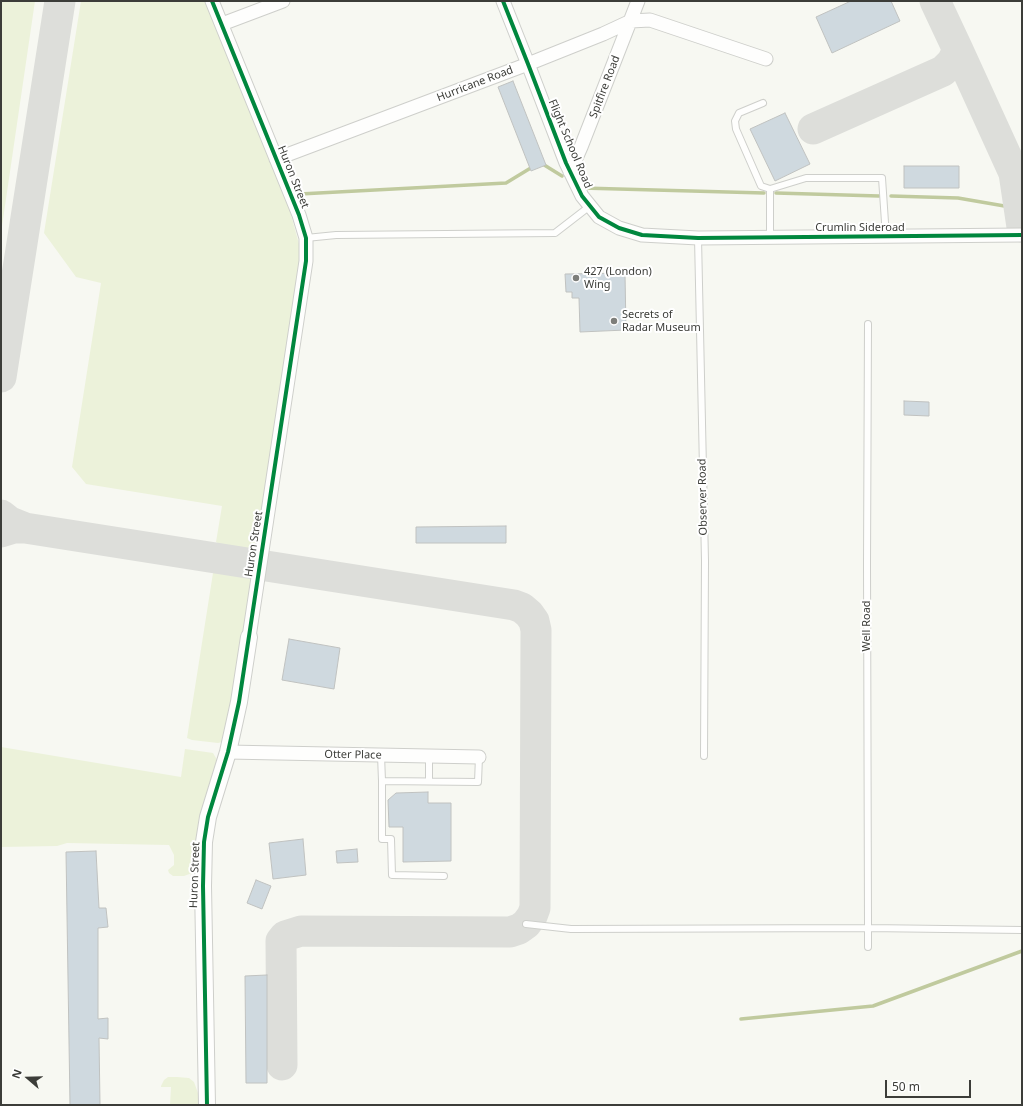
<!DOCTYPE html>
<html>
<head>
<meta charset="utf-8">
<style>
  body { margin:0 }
  #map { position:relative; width:1023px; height:1106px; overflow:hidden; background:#f7f8f2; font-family:"Noto Sans",sans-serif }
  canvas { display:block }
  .frame { position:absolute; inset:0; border:2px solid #3c3d39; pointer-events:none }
  .north { position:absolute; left:8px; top:1058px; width:40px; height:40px; -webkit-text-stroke:3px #fff; paint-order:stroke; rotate:290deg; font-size:11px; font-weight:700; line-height:16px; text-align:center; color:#3c3d39 }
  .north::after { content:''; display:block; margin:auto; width:14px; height:18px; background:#3c3d39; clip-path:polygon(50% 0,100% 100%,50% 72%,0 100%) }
  .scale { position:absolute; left:885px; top:1080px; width:86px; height:18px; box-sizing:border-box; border:2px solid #3c3d39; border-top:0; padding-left:5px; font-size:12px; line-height:14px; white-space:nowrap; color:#3c3d39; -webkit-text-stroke:3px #fff; paint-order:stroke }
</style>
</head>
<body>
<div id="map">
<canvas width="1023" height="1106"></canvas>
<div class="frame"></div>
<div class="north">N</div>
<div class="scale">50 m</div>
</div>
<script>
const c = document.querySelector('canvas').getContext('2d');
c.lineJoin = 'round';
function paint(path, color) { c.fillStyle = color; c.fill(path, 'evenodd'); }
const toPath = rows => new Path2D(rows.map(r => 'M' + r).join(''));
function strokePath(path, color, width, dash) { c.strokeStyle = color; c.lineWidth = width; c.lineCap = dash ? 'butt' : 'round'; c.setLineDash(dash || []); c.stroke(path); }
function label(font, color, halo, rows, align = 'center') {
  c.font = font + ' "Noto Sans",sans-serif'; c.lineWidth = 4; c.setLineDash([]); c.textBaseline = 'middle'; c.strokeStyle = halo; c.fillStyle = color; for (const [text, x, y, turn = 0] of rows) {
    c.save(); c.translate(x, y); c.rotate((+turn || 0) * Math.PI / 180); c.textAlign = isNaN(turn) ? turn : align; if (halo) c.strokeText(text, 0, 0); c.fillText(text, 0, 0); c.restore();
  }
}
const green = toPath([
  [1,1,35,1,1,233],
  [81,1,207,1,290,211,299,244,300,263,256,546,251,551,225,547,216,542,222,506,86,484,72,467,101,283,76,277,44,233],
  [218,571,253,577,224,740,222,742,218,743,192,740,187,738,213,573],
  [1,747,181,777,185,749,213,753,219,763,197,869,192,873,184,876,173,876,169,873,168,870,174,865,174,855,169,845,67,843,57,846,1,847],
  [168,1077,177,1077,189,1078,194,1082,198,1093,198,1105,170,1105,171,1087,161,1087,161,1086,164,1080]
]);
const stream = toPath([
  [541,163,562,176],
  [582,188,764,193],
  [776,193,879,196],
  [300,194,506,183,534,166],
  [891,196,958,198,1016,208],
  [1021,208,1022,209],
  [741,1019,873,1006,1022,951]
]);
const taxiway = toPath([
  [935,1,958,50,1014,173,1022,227],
  [813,129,943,71,952,62,958,50],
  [1,377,60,1],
  [1,515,10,522,25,528,14,528,1,532],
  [25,528,514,605,522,608,529,614,534,621,536,630,535,908,532,916,526,924,519,929,510,932,301,931,285,936,281,941,282,1065]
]);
const building = toPath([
  [851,1,891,1,900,21,832,53,816,17,851,1],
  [513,81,546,165,531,171,498,87,513,81],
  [785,113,810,164,775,181,750,129,785,113],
  [904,166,959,166,959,188,904,188,904,166],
  [625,273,626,330,580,332,579,298,572,298,572,292,566,292,565,274,625,273],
  [904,401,929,402,929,416,904,415,904,401],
  [506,526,506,543,416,543,416,527,506,526],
  [289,639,340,648,334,689,282,680,289,639],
  [428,792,428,803,451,803,451,861,403,862,403,827,389,827,388,800,396,793,428,792],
  [303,839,306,875,273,879,269,843,303,839],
  [357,849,358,862,337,863,336,851,357,849],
  [96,851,99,908,106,908,108,927,98,928,98,1019,108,1018,108,1039,99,1038,100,1105,70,1105,66,852,96,851],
  [256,880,271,886,262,909,247,903,256,880],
  [267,975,267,1083,246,1083,245,976,267,975]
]);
const service = toPath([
  [763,103,739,113,735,121,736,129,761,186,770,189],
  [770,237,770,189,806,178,882,178,886,237],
  [306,238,336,235,555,233,590,206],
  [698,238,705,561,704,756],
  [868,324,867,564,868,928],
  [381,755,382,781],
  [429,756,429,781],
  [444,876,392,875,391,839,382,839,382,781,478,782,479,757],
  [526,924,571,929,868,928,1022,930],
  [868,925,868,947]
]);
const minor = toPath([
  [212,1,299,215,306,238,306,261,249,637],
  [503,1,528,64,566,163,582,196,599,217,619,228,642,235,698,238,1022,235],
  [222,24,283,1],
  [276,159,528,64,603,34,631,21,650,20,766,59],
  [570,172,581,147,638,1],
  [228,752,479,757]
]);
const tertiary = toPath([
  [207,1105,203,886,204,842,208,817,228,752,239,702,249,637]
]);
const cycleway = toPath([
  [503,1,528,64,566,163,582,196,599,217,619,228,642,235,698,238,1022,235],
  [207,1105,203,886,204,842,208,817,228,752,239,702,306,261,306,238,299,215,212,1]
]);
const markers = [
  [576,278,4,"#7d7e7a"],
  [614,321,4,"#7d7e7a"]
];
const streetNames = [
  ["Hurricane Road",475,84,-21],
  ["Spitfire Road",605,87,-69],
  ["Flight School Road",570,144,67],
  ["Huron Street",293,177,68],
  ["Crumlin Sideroad",860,228],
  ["Observer Road",703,497,-91],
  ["Huron Street",254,544,-81],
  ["Well Road",867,626,-90],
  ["Otter Place",353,755,1],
  ["Huron Street",195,875,-88]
];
const poiNames = [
  ["427 (London)",584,272],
  ["Wing",584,285],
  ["Secrets of",622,315],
  ["Radar Museum",622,328]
];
paint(green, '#ecf2da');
strokePath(stream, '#c0ca9e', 3.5);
strokePath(taxiway, '#dddeda', 31);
paint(building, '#cfd9df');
strokePath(building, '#c0c2c0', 1);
strokePath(service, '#cecfcb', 8);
strokePath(minor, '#cecfcb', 15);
strokePath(tertiary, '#cecfcb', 18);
strokePath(service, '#fefefd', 6);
strokePath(minor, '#fefefd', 13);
strokePath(tertiary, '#fefefd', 16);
strokePath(cycleway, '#00873e', 4);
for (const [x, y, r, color] of markers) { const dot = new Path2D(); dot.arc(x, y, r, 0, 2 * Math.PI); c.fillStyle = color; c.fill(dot); strokePath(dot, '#fff', 1.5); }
label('11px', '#3c3d39', '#fff', streetNames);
label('11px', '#3c3d39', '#fff', poiNames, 'left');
</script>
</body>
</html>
